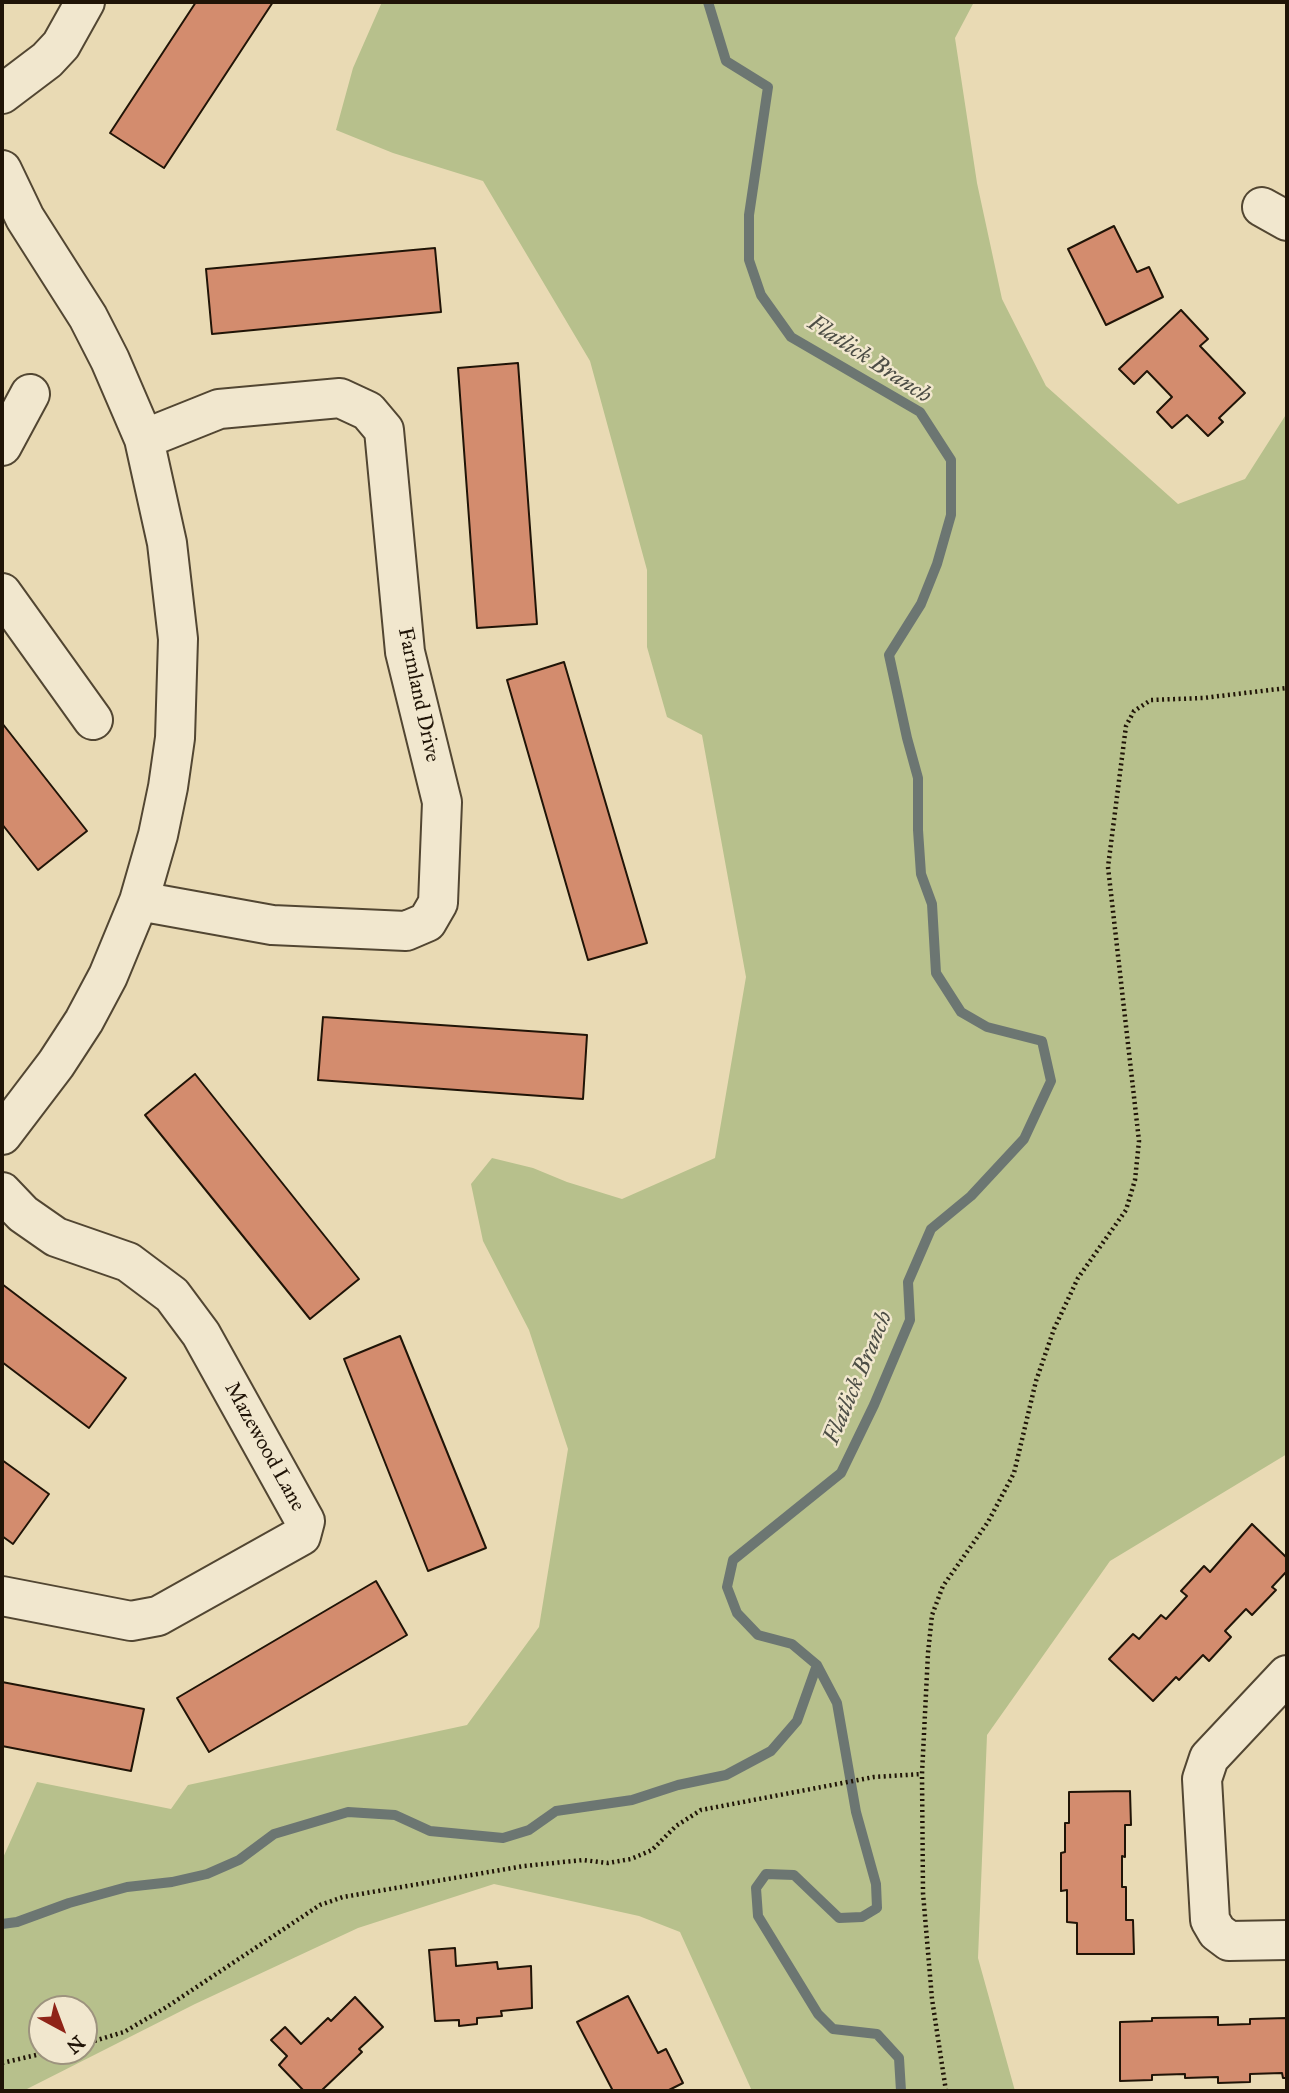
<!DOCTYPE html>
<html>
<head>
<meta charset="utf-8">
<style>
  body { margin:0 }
  #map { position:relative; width:1289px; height:2093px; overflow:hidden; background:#e9dab4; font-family:"IM FELL Great Primer",serif }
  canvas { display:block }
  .frame { position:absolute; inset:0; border:4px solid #201407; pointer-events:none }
  .north { position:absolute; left:28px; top:1995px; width:70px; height:70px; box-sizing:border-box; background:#f1e7ce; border:2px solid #9d937e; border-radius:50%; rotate:139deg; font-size:19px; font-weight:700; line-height:28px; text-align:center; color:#201407 }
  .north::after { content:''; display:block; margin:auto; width:24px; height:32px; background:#8f2418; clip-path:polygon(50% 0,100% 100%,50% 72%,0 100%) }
</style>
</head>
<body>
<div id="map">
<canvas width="1289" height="2093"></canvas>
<div class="frame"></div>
<div class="north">N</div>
</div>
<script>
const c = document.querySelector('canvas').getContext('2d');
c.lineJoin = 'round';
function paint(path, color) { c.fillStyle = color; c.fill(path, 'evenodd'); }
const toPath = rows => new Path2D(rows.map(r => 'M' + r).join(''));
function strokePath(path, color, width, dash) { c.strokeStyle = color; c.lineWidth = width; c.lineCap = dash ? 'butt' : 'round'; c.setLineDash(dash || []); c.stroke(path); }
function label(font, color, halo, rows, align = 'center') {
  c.font = font + ' "IM FELL Great Primer",serif'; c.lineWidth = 5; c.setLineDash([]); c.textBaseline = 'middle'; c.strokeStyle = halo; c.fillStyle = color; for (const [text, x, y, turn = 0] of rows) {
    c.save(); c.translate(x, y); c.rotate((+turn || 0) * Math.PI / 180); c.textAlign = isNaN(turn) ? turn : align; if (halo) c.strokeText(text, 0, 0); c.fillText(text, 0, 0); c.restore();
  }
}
const green = toPath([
  [382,2,974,2,955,38,977,183,1002,299,1046,386,1178,504,1245,479,1287,413,1287,1454,1110,1561,987,1735,978,1958,1015,2091,752,2091,680,1932,639,1916,494,1884,358,1928,195,2004,23,2091,2,2091,2,1860,37,1782,171,1809,188,1785,467,1725,539,1627,568,1449,529,1330,483,1241,471,1184,492,1158,533,1168,567,1182,622,1199,715,1158,746,977,702,735,667,717,647,647,647,570,590,361,483,181,393,153,336,130,353,68],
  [42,2009,84,2009,84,2051,42,2051]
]);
const stream = toPath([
  [708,2,726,61,768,87,749,215,749,260,761,295,791,337,920,412,951,460,951,515,937,564,921,604,889,655,907,738,918,778,918,830,921,874,932,904,936,973,961,1012,987,1027,1042,1041,1051,1081,1024,1139,971,1196,931,1229,908,1282,910,1320,874,1405,841,1473,733,1560,727,1587,737,1613,758,1635,792,1644,817,1665,837,1703,856,1812,876,1884,877,1908,862,1917,839,1918,794,1875,766,1874,756,1888,758,1916,818,2014,833,2029,877,2034,899,2058,901,2091],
  [2,1924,17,1922,69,1903,127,1887,172,1882,207,1874,239,1860,274,1834,348,1812,395,1815,430,1831,503,1838,529,1830,556,1811,632,1800,678,1785,726,1775,771,1751,797,1721,817,1665]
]);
const building = toPath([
  [196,2,273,2,164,168,110,133,196,2],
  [1114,226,1137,272,1149,267,1163,297,1106,325,1068,249,1114,226],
  [435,248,441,312,212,334,206,269,435,248],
  [1181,310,1208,339,1200,346,1245,393,1219,418,1223,422,1208,436,1187,415,1172,428,1157,412,1172,397,1147,371,1134,384,1119,369,1181,310],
  [518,363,537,624,477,628,458,368,518,363],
  [564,662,647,943,588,960,507,680,564,662],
  [2,723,87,831,38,870,2,824,2,723],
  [323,1017,587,1035,583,1099,318,1080,323,1017],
  [195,1074,359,1279,310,1319,145,1115,195,1074],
  [2,1284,126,1378,89,1428,2,1362,2,1284],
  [400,1336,486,1548,428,1571,344,1359,400,1336],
  [2,1460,49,1494,13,1544,2,1536,2,1460],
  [1252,1524,1287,1558,1287,1571,1272,1587,1276,1590,1252,1615,1246,1609,1225,1631,1231,1637,1209,1661,1203,1655,1179,1680,1176,1677,1153,1701,1109,1659,1133,1634,1139,1639,1161,1615,1166,1619,1187,1596,1181,1591,1204,1566,1210,1572,1252,1524],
  [376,1581,407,1635,209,1752,177,1698,376,1581],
  [2,1682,144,1709,131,1771,2,1746,2,1682],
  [1130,1791,1131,1825,1125,1825,1125,1857,1122,1856,1122,1887,1126,1887,1126,1920,1133,1920,1134,1954,1077,1954,1077,1923,1067,1922,1067,1890,1061,1891,1061,1853,1065,1852,1065,1823,1069,1823,1069,1792,1130,1791],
  [455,1948,456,1966,497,1962,498,1969,531,1966,532,2008,501,2011,502,2016,477,2018,477,2024,459,2026,459,2020,435,2021,429,1950,455,1948],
  [628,1996,658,2053,666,2049,683,2083,667,2091,613,2091,577,2022,628,1996],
  [355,1997,383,2027,359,2049,362,2052,321,2091,304,2091,279,2065,287,2056,271,2040,285,2027,301,2044,328,2018,331,2021,355,1997],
  [1218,2017,1218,2025,1250,2024,1250,2019,1287,2018,1287,2078,1283,2078,1282,2073,1250,2074,1250,2082,1218,2083,1218,2077,1185,2078,1185,2074,1152,2075,1152,2080,1120,2081,1120,2022,1152,2021,1152,2018,1218,2017]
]);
const path = toPath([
  [84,2044,124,2032,165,2008,320,1905,343,1897,524,1866,583,1860,608,1863,631,1859,652,1850,676,1826,701,1810,874,1777,922,1774],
  [2,2063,53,2051],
  [946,2091,932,1999,923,1893,922,1774,928,1653,932,1615,943,1586,988,1522,1014,1473,1036,1381,1054,1329,1078,1278,1126,1210,1135,1180,1139,1141,1108,867,1126,726,1134,711,1151,700,1203,698,1287,688]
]);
const street = toPath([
  [2,94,47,60,61,45,85,2],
  [2,170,25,218,88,317,110,360,144,439,167,543,178,639,175,738,168,787,158,835,139,901,108,976,84,1021,56,1064,2,1135],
  [1262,207,1287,221],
  [2,446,30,394],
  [2,593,93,720],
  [139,901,272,925,406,931,427,922,438,903,442,802,405,652,384,430,368,411,340,398,219,409,144,439],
  [2,1192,23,1214,56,1237,128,1262,172,1295,201,1334,305,1521,301,1536,158,1616,131,1621,2,1596],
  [1287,1675,1209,1758,1202,1779,1210,1920,1217,1932,1229,1941,1287,1940]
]);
const streetNames = [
  ["Farmland Drive",418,695,78],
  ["Mazewood Lane",264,1447,61]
];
const waterNames = [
  ["Flatlick Branch",869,360,33],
  ["Flatlick Branch",859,1378,-67]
];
paint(green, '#b7c08c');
strokePath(stream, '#6c7672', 10);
paint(building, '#d38c6e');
strokePath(building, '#201407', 2);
strokePath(street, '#524632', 42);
strokePath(path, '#201407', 4.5, [2, 3.5]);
strokePath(street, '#f1e7ce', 38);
label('21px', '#201407', '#f1e7ce', streetNames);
label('italic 23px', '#4c4d45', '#f1e7ce', waterNames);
</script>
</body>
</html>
